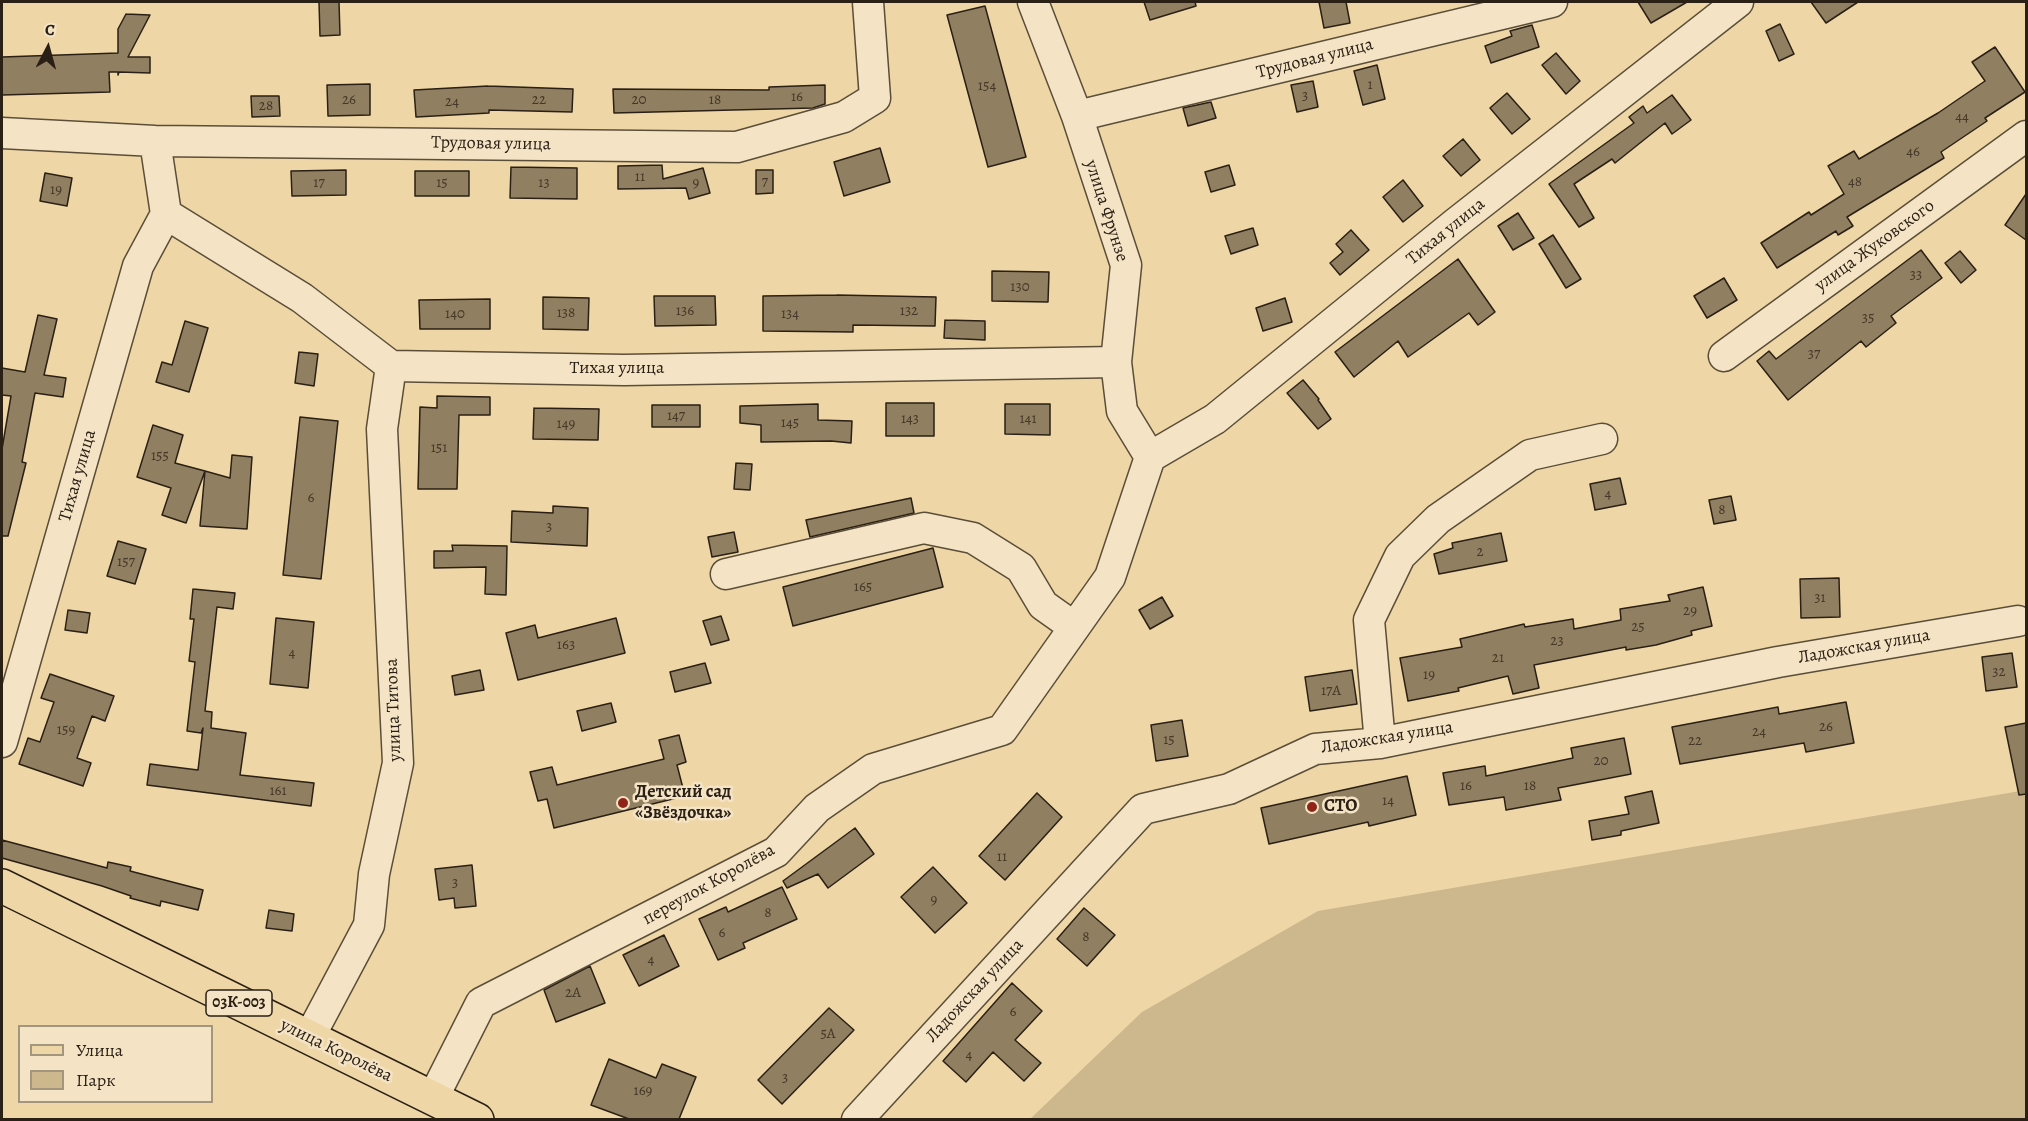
<!DOCTYPE html>
<html>
<head>
<meta charset="utf-8">
<style>
  body { margin:0 }
  #map { position:relative; width:2028px; height:1121px; overflow:hidden; background:#eed6a6; font-family:Alegreya,serif }
  canvas { display:block }
  .frame { position:absolute; inset:0; border:3px solid #2a2015; pointer-events:none }
  .legend { position:absolute; left:18px; top:1025px; width:195px; height:78px; box-sizing:border-box; background:#f4e4c5; border:2px solid #a3967f; margin:0; padding:8px 10px; list-style:none; font-size:18px; color:#2a2015 }
  .legend li { display:flex; align-items:center; gap:12px; height:30px }
  .legend b { width:30px; border:2px solid #a3967f }
  .north { position:absolute; left:18px; top:18px; width:60px; height:60px; -webkit-text-stroke:4px #f4e4c5; paint-order:stroke; rotate:6deg; font-size:16px; font-weight:700; line-height:24px; text-align:center; color:#2a2015 }
  .north::after { content:''; display:block; margin:auto; width:21px; height:27px; background:#2a2015; clip-path:polygon(50% 0,100% 100%,50% 72%,0 100%) }
</style>
</head>
<body>
<div id="map">
<canvas width="2028" height="1121"></canvas>
<div class="frame"></div>
<ul class="legend">
<li><b style="height:8px;background:#eed6a6"></b>Улица</li>
<li><b style="height:16px;background:#cdb78d"></b>Парк</li>
</ul>
<div class="north">С</div>
</div>
<script>
const c = document.querySelector('canvas').getContext('2d');
c.lineJoin = 'round';
function paint(path, color) { c.fillStyle = color; c.fill(path, 'evenodd'); }
const toPath = rows => new Path2D(rows.map(r => 'M' + r).join(''));
function strokePath(path, color, width, dash) { c.strokeStyle = color; c.lineWidth = width; c.lineCap = dash ? 'butt' : 'round'; c.setLineDash(dash || []); c.stroke(path); }
function label(font, color, halo, rows, align = 'center') {
  c.font = font + ' Alegreya,serif'; c.lineWidth = 5; c.setLineDash([]); c.textBaseline = 'middle'; c.strokeStyle = halo; c.fillStyle = color; for (const [text, x, y, turn = 0] of rows) {
    c.save(); c.translate(x, y); c.rotate((+turn || 0) * Math.PI / 180); c.textAlign = isNaN(turn) ? turn : align; if (halo) c.strokeText(text, 0, 0); c.fillText(text, 0, 0); c.restore();
  }
}
const green = toPath([
  [2026,790,2026,1119,1029,1120,1142,1012,1318,911]
]);
const building = toPath([
  [319,2,339,2,340,35,320,36,319,2],
  [1144,2,1195,2,1196,6,1150,20,1144,2],
  [1319,2,1346,2,1350,23,1324,28,1319,2],
  [1638,2,1687,2,1651,23,1638,2],
  [1811,2,1858,2,1826,23,1811,2],
  [985,6,1026,157,988,167,947,15,985,6],
  [126,14,150,15,128,57,150,57,150,73,119,72,118,75,118,72,109,72,110,92,2,95,2,57,118,53,118,29,126,14],
  [1780,24,1794,54,1779,61,1766,31,1780,24],
  [1532,25,1539,47,1491,63,1485,46,1512,36,1510,31,1532,25],
  [1995,47,2025,92,1985,118,1987,121,1941,152,1944,158,1847,217,1853,226,1838,235,1836,231,1777,268,1761,243,1809,212,1811,215,1844,194,1828,166,1854,151,1859,159,1938,113,1985,81,1972,62,1995,47],
  [1556,53,1580,81,1566,94,1542,65,1556,53],
  [1377,65,1385,99,1363,105,1354,71,1377,65],
  [1313,81,1318,107,1297,112,1291,85,1313,81],
  [370,84,370,115,328,116,327,85,370,84],
  [825,85,825,104,813,108,614,113,613,89,769,90,769,87,825,85],
  [488,86,573,89,572,112,489,110,489,113,416,117,414,90,488,86],
  [1507,93,1530,119,1512,134,1490,108,1507,93],
  [1672,95,1691,120,1672,134,1665,123,1615,163,1612,159,1574,184,1594,218,1579,227,1549,184,1634,123,1629,117,1643,106,1647,113,1672,95],
  [251,96,279,96,280,116,252,117,251,96],
  [1211,102,1216,118,1188,126,1183,108,1211,102],
  [1463,139,1480,160,1461,176,1443,156,1463,139],
  [880,148,890,182,844,196,834,162,880,148],
  [662,165,663,179,703,168,710,193,689,199,686,188,618,189,618,166,662,165],
  [1229,165,1235,185,1211,192,1205,172,1229,165],
  [511,167,577,168,577,199,510,198,511,167],
  [346,170,346,195,292,196,291,171,346,170],
  [756,170,773,170,773,193,756,194,756,170],
  [415,171,469,171,469,196,415,196,415,171],
  [45,173,72,178,67,206,40,201,45,173],
  [1403,180,1423,206,1403,222,1383,197,1403,180],
  [2026,194,2026,240,2005,225,2026,194],
  [1518,213,1534,238,1513,250,1498,226,1518,213],
  [1253,228,1258,245,1231,254,1225,236,1253,228],
  [1351,230,1369,250,1340,275,1330,263,1343,252,1336,244,1351,230],
  [1553,235,1581,279,1566,288,1539,244,1553,235],
  [1921,250,1942,278,1891,316,1896,323,1866,347,1861,341,1788,400,1757,361,1769,351,1776,359,1921,250],
  [1960,251,1976,270,1961,283,1945,263,1960,251],
  [1458,259,1495,312,1478,325,1469,313,1408,357,1398,341,1354,377,1335,352,1458,259],
  [992,271,1049,272,1048,302,992,301,992,271],
  [1724,278,1737,300,1707,318,1694,296,1724,278],
  [837,295,936,297,935,326,853,325,853,332,763,331,763,296,837,295],
  [654,296,715,296,716,325,655,326,654,296],
  [543,297,589,298,588,330,543,329,543,297],
  [1285,298,1292,322,1263,331,1256,308,1285,298],
  [490,299,490,329,420,329,419,300,490,299],
  [38,315,57,319,44,375,66,378,63,397,35,393,22,462,26,463,8,536,2,536,2,449,11,396,2,395,2,368,25,372,38,315],
  [945,320,985,321,985,340,944,338,945,320],
  [185,321,208,328,189,392,156,382,162,362,172,365,185,321],
  [299,352,318,354,314,386,295,383,299,352],
  [1303,380,1319,399,1318,400,1331,419,1318,429,1287,393,1303,380],
  [437,396,490,397,490,415,459,415,457,489,418,489,420,407,437,408,437,396],
  [886,403,934,403,934,436,886,436,886,403],
  [818,404,818,420,852,421,851,443,831,441,761,442,761,425,740,423,740,406,818,404],
  [1005,404,1050,404,1050,435,1005,434,1005,404],
  [652,405,700,405,700,427,652,427,652,405],
  [534,408,599,409,598,440,533,439,534,408],
  [300,417,338,421,321,579,283,575,300,417],
  [153,425,183,435,175,463,205,471,186,523,162,515,171,488,137,477,153,425],
  [232,455,252,457,247,529,200,526,205,471,230,478,232,455],
  [736,463,752,464,750,490,734,489,736,463],
  [1620,478,1626,504,1595,510,1590,484,1620,478],
  [1731,496,1736,520,1714,524,1709,500,1731,496],
  [911,498,914,513,810,537,806,520,911,498],
  [553,506,588,508,587,546,511,542,512,511,553,513,553,506],
  [734,532,738,552,712,557,708,537,734,532],
  [1501,533,1507,561,1439,574,1434,554,1453,548,1452,543,1501,533],
  [118,541,146,549,135,584,107,576,118,541],
  [452,545,507,546,506,595,485,594,486,567,434,568,434,551,453,551,452,545],
  [933,548,943,587,793,626,783,587,933,548],
  [1839,578,1840,617,1801,618,1800,579,1839,578],
  [1703,587,1712,626,1691,631,1692,635,1656,645,1626,650,1626,647,1534,665,1539,688,1513,694,1508,676,1458,688,1459,691,1408,701,1400,658,1462,647,1460,639,1524,624,1525,627,1573,619,1574,629,1621,620,1620,609,1670,601,1668,595,1703,587],
  [193,589,235,593,233,609,217,607,205,711,212,712,211,728,246,733,240,775,314,783,311,806,147,785,150,764,198,770,203,728,201,733,187,731,195,662,189,661,194,619,190,619,193,589],
  [1162,597,1173,616,1150,629,1139,610,1162,597],
  [68,610,90,613,87,633,65,630,68,610],
  [721,616,729,640,711,645,703,621,721,616],
  [276,618,314,622,308,688,270,684,276,618],
  [616,618,625,653,518,680,506,633,535,625,538,638,616,618],
  [2012,653,2017,687,1986,691,1982,657,2012,653],
  [705,663,711,683,675,692,670,672,705,663],
  [480,670,484,690,455,695,452,676,480,670],
  [1352,670,1357,704,1310,711,1305,677,1352,670],
  [50,674,114,696,105,721,92,716,77,758,91,763,83,786,19,764,28,738,40,742,54,702,41,698,50,674],
  [1846,702,1854,743,1806,752,1804,743,1680,764,1672,727,1778,707,1779,714,1846,702],
  [611,703,616,722,582,731,577,711,611,703],
  [1182,720,1188,756,1156,761,1151,725,1182,720],
  [2026,723,2026,794,2019,795,2005,727,2026,723],
  [679,735,686,762,677,765,685,796,554,828,547,799,538,801,530,772,552,767,557,785,664,759,659,740,679,735],
  [1624,738,1631,774,1558,788,1561,800,1506,810,1504,797,1449,805,1443,773,1485,766,1486,776,1573,758,1571,748,1624,738],
  [1407,776,1416,815,1369,826,1368,822,1269,844,1261,808,1407,776],
  [1652,791,1659,823,1621,831,1621,835,1592,840,1589,821,1629,814,1625,797,1652,791],
  [1037,793,1062,817,1005,880,979,856,1037,793],
  [855,828,874,854,828,888,818,874,787,888,783,881,855,828],
  [2,840,107,868,108,862,131,867,130,871,203,890,198,910,161,901,160,906,130,898,131,896,102,886,2,858,2,840],
  [472,865,476,906,455,908,454,898,439,900,435,869,472,865],
  [933,867,967,903,935,933,901,897,933,867],
  [782,887,797,919,743,943,745,948,718,960,699,919,726,907,728,912,782,887],
  [1084,908,1115,935,1087,966,1057,939,1084,908],
  [269,910,294,914,292,931,266,928,269,910],
  [664,935,679,966,639,986,623,955,664,935],
  [590,966,605,1003,556,1022,544,990,590,966],
  [1012,983,1042,1011,1015,1040,1041,1063,1024,1081,993,1052,966,1082,943,1061,1012,983],
  [829,1008,854,1030,782,1104,758,1080,829,1008],
  [609,1059,656,1078,662,1064,696,1077,679,1119,629,1119,591,1105,609,1059]
]);
const minor = toPath([
  [1033,2,1077,116,1126,265,1116,362,1122,411,1150,457],
  [1077,116,1552,2],
  [2,133,155,141,737,147,844,117,875,98,868,2],
  [166,214,302,298,391,366,624,370,1116,362],
  [1724,356,2026,136],
  [1150,457,1215,419,1456,223,1738,2],
  [726,574,924,528,973,538,1021,568,1043,605,1074,627],
  [2,742,138,266,166,214,155,141],
  [1380,743,1369,620,1400,556,1438,519,1530,455,1602,439],
  [309,1038,369,925,374,874,398,763,382,429,391,366],
  [433,1098,481,1003,776,852,817,808,873,769,1002,730,1110,577,1150,457],
  [857,1120,1143,809,1229,789,1315,749,1380,743,1778,662,2018,621]
]);
const major = toPath([
  [2,886,477,1120]
]);
const markers = [
  [623,803,6,"#8f2418"],
  [1312,807,6,"#8f2418"]
];
const numberNames = [
  ["1",1370,85],
  ["154",987,86],
  ["3",1305,96],
  ["16",797,97],
  ["26",349,100],
  ["22",539,100],
  ["20",639,100],
  ["18",715,100],
  ["24",452,102],
  ["28",266,106],
  ["44",1962,117],
  ["46",1913,152],
  ["11",640,177],
  ["7",765,182],
  ["48",1855,182],
  ["17",319,183],
  ["15",442,183],
  ["13",544,183],
  ["9",696,183],
  ["19",56,190],
  ["33",1916,275],
  ["130",1020,287],
  ["136",685,311],
  ["132",909,311],
  ["138",566,313],
  ["140",455,314],
  ["134",790,314],
  ["35",1868,318],
  ["37",1814,354],
  ["147",676,416],
  ["143",910,419],
  ["141",1028,419],
  ["145",790,423],
  ["149",566,424],
  ["151",439,448],
  ["155",160,456],
  ["4",1608,494],
  ["6",311,498],
  ["8",1722,510],
  ["3",549,527],
  ["2",1480,552],
  ["157",126,562],
  ["165",863,587],
  ["31",1820,598],
  ["29",1690,611],
  ["25",1638,627],
  ["23",1557,641],
  ["163",566,645],
  ["4",292,653],
  ["21",1498,658],
  ["32",1999,672],
  ["19",1429,675],
  ["17А",1331,691],
  ["26",1826,727],
  ["159",66,730],
  ["24",1759,732],
  ["15",1169,740],
  ["22",1695,741],
  ["20",1601,761],
  ["16",1466,786],
  ["18",1530,786],
  ["161",278,791],
  ["14",1388,801],
  ["11",1002,857],
  ["3",455,883],
  ["9",934,900],
  ["8",768,913],
  ["6",722,933],
  ["8",1086,937],
  ["4",651,960],
  ["2А",573,993],
  ["6",1013,1012],
  ["5А",828,1034],
  ["4",969,1055],
  ["3",785,1078],
  ["169",643,1091]
];
const shields = [
  [239,1003,66]
];
const shieldNames = [
  ["03К-003",239,1003]
];
const streetNames = [
  ["Трудовая улица",1315,59,-14],
  ["Трудовая улица",491,144,1],
  ["улица Фрунзе",1106,211,72],
  ["Тихая улица",1446,232,-39],
  ["улица Жуковского",1875,246,-36],
  ["Тихая улица",617,369],
  ["Тихая улица",78,476,-74],
  ["Ладожская улица",1864,647,-10],
  ["улица Титова",394,710,-92],
  ["Ладожская улица",1387,738,-9],
  ["переулок Королёва",709,885,-29],
  ["Ладожская улица",975,991,-47],
  ["улица Королёва",336,1051,26]
];
const poiNames = [
  ["Детский сад",635,793],
  ["«Звёздочка»",635,814],
  ["СТО",1324,807]
];
paint(green, '#cdb78d');
paint(building, '#907f60');
strokePath(building, '#2a2015', 1.5);
strokePath(minor, '#5b4e39', 33);
strokePath(major, '#2a2015', 36);
strokePath(minor, '#f4e4c5', 30);
strokePath(major, '#eed6a6', 33);
for (const [x, y, r, color] of markers) { const dot = new Path2D(); dot.arc(x, y, r, 0, 2 * Math.PI); c.fillStyle = color; c.fill(dot); strokePath(dot, '#f4e4c5', 2); }
label('15px', '#443828', null, numberNames);
for (const [x, y, w] of shields) { const box = new Path2D(); box.roundRect(x - w / 2, y - 13, w, 26, 4.5); c.fillStyle = '#f4e4c5'; c.fill(box); strokePath(box, '#2a2015', 1.5); }
label('bold 16px', '#2a2015', null, shieldNames);
label('18px', '#2a2015', '#f4e4c5', streetNames);
label('bold 18px', '#2a2015', '#f4e4c5', poiNames, 'left');
</script>
</body>
</html>
